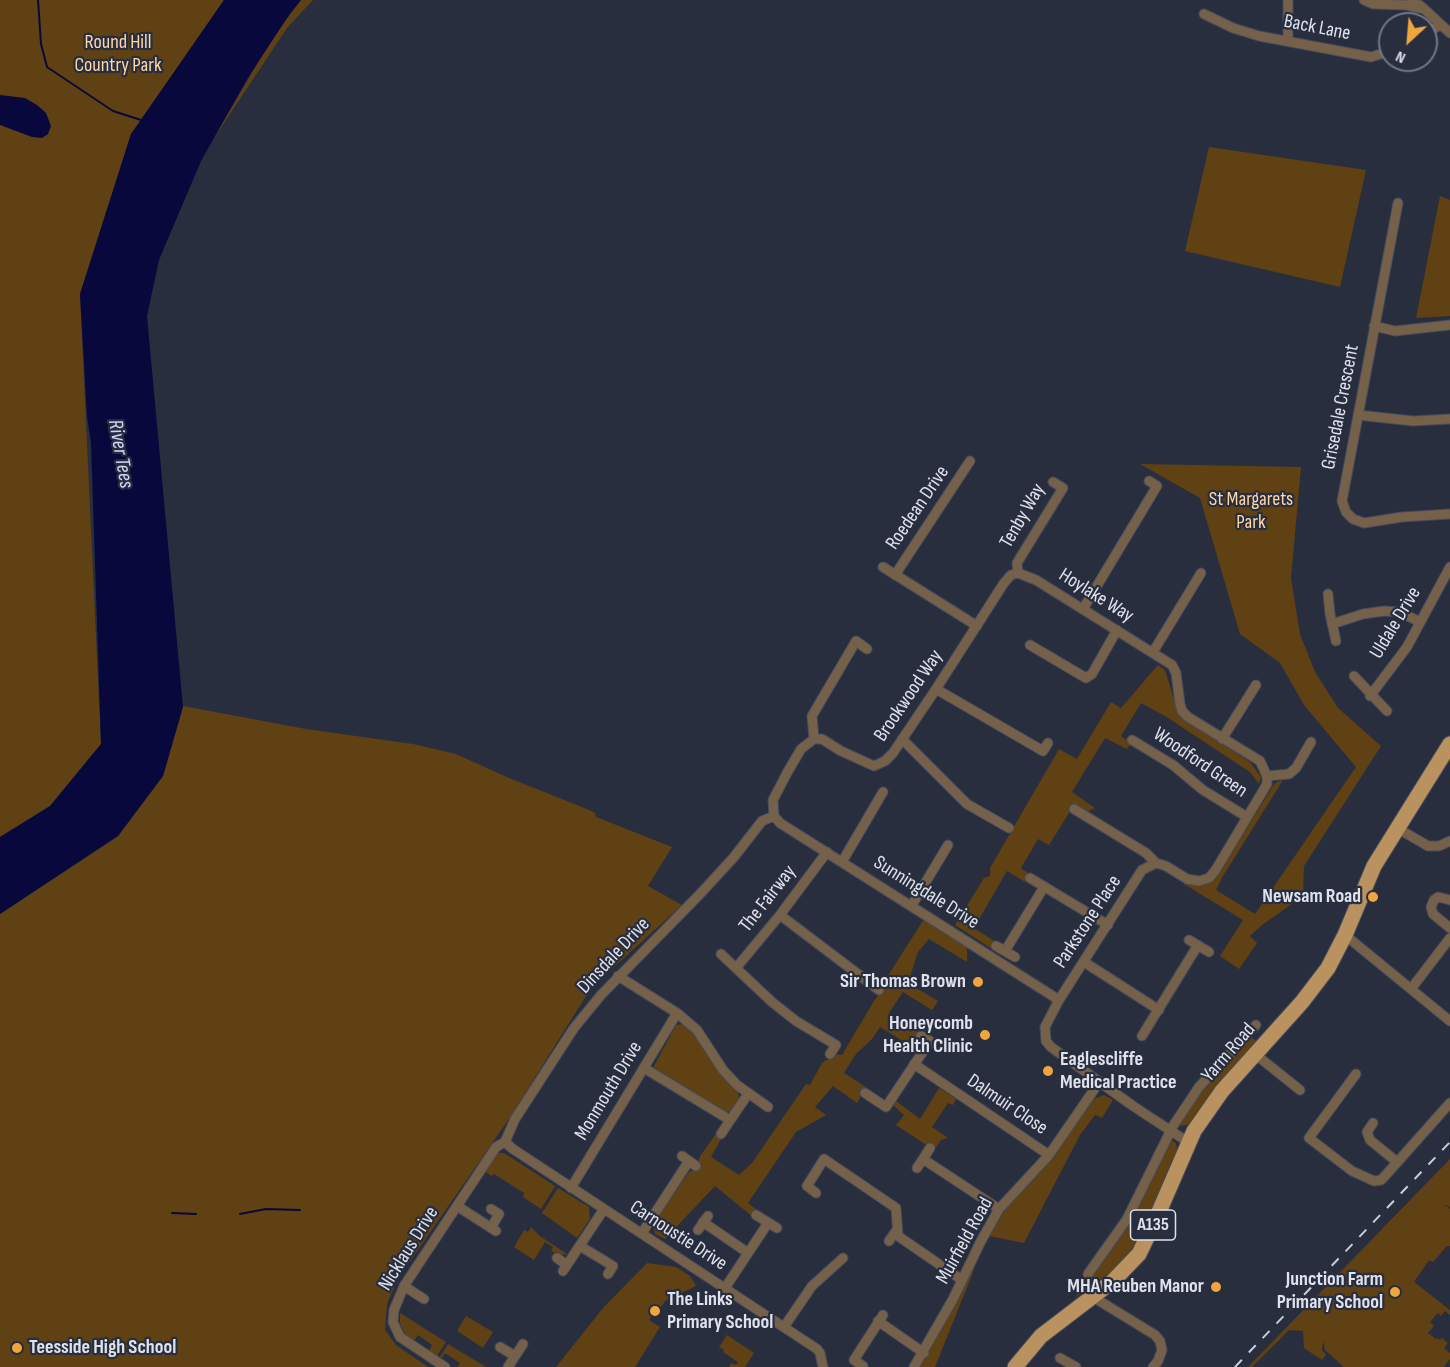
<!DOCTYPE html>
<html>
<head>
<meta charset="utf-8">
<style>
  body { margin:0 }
  #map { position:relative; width:1450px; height:1367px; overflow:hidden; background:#292e3f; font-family:"Sofia Sans Condensed",sans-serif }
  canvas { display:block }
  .north { position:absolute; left:1378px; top:12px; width:60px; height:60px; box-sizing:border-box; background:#292e3f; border:2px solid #727685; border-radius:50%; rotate:206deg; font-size:16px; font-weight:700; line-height:24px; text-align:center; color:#dfe2ed }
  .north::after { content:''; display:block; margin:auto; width:21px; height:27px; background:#efa73d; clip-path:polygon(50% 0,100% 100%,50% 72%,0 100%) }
</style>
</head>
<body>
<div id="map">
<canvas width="1450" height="1367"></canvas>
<div class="north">N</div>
</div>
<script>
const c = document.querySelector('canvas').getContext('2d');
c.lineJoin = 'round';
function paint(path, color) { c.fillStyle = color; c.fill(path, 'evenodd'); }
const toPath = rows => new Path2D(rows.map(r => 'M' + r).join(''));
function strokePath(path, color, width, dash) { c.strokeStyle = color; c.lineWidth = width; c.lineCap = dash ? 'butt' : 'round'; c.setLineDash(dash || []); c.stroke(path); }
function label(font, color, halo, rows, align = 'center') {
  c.font = font + ' "Sofia Sans Condensed",sans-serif'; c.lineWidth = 4.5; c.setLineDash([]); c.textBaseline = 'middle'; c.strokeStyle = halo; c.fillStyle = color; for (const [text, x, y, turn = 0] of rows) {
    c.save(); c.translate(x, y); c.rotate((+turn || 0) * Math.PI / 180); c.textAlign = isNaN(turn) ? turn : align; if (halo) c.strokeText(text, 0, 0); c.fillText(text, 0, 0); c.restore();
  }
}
const green = toPath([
  [0,0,224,0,131,134,80,294,101,744,50,806,0,837],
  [301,0,313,0,287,28,210,144,272,39],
  [1209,147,1366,170,1340,287,1185,251],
  [1440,196,1450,200,1450,316,1416,318],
  [1140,464,1301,467,1291,578,1300,634,1315,672,1338,708,1381,746,1304,866,1303,896,1262,925,1250,936,1257,943,1239,969,1220,956,1243,920,1184,884,1200,884,1214,880,1275,783,1283,780,1223,876,1216,890,1255,914,1356,767,1304,705,1280,663,1240,634,1200,498],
  [1158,665,1165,670,1179,715,1250,762,1261,777,1259,784,1250,772,1165,716,1141,703,1121,736,1128,741,1130,745,1127,749,1105,738,1072,792,1095,808,1086,812,1074,805,1049,845,1038,839,1021,868,1029,874,1025,882,1007,871,974,928,996,942,992,949,955,925,984,878,990,876,990,868,1059,749,1077,759,1111,702,1121,708],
  [183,706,306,729,413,744,456,754,509,778,587,809,595,813,596,817,672,847,648,886,682,905,591,988,511,1116,397,1280,387,1304,385,1330,396,1345,428,1367,0,1367,0,914,118,836,163,776],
  [924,919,967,945,967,962,929,939,918,952,908,983,938,1001,932,1010,903,992,889,1013,919,1033,911,1046,880,1027,872,1039,856,1054,844,1073,866,1087,857,1103,833,1086,815,1107,826,1115,796,1132,748,1203,757,1210,753,1217,715,1186,665,1239,655,1234,653,1224,689,1172,695,1170,699,1164,699,1158,715,1135,721,1139,711,1157,739,1175,752,1163,806,1084,810,1085,822,1063,836,1054,842,1055,874,1001,883,989,882,985],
  [683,1024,694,1034,729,1084,738,1092,739,1098,732,1111,723,1113,653,1068,676,1025],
  [1250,1037,1257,1041,1215,1090,1191,1124,1181,1126,1180,1124,1190,1107,1203,1088],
  [939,1088,956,1099,953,1105,948,1103,932,1127,948,1138,941,1140,934,1150,896,1125,904,1115,893,1105,896,1101,920,1119],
  [1104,1095,1113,1100,1102,1118,1095,1115,1080,1135,1024,1243,989,1236,1010,1202,1052,1158,1094,1099],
  [1172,1140,1176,1143,1177,1149,1143,1234,1127,1256,1116,1268,1075,1298,1125,1228,1168,1141],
  [498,1153,504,1153,555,1186,541,1209,523,1197,524,1193,494,1174,492,1176,484,1171,494,1155],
  [1450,1159,1450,1207,1446,1205,1443,1207,1447,1206,1450,1209,1450,1246,1447,1246,1433,1262,1429,1260,1414,1282,1450,1310,1450,1315,1445,1311,1441,1316,1438,1313,1430,1322,1434,1326,1428,1333,1436,1339,1437,1338,1440,1340,1442,1338,1448,1343,1444,1348,1450,1353,1450,1359,1444,1367,1344,1367,1325,1350,1323,1341,1322,1350,1326,1355,1322,1360,1304,1348,1303,1331,1289,1330,1252,1367,1248,1367],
  [558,1188,589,1207,590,1219,577,1238,542,1213],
  [531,1227,540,1236,567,1254,559,1255,551,1251,553,1247,545,1242,534,1260,514,1247,524,1230,528,1232],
  [647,1263,676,1267,690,1276,696,1286,665,1301,659,1310,657,1308,649,1320,660,1327,635,1367,556,1367,603,1308],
  [976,1265,935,1367,920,1367,930,1350],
  [400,1313,446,1342,437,1356,429,1351,432,1345,418,1335,414,1341,405,1334,400,1323],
  [466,1316,493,1332,483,1348,457,1331],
  [727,1335,754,1353,745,1367,729,1367,731,1363,736,1365,738,1362,723,1352,724,1350,719,1347],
  [448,1344,486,1367,458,1367,460,1363,445,1353,442,1358,440,1357]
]);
const water = toPath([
  [224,0,301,0,289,15,249,76,201,161,159,260,147,316,183,707,163,776,118,836,0,914,0,837,50,806,101,744,91,443,87,416,80,294,131,134],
  [0,95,25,98,37,105,46,113,51,126,48,134,42,138,32,137,0,125]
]);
const stream = toPath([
  [38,0,41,44,47,67,113,111,141,120],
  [172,1213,196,1214],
  [240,1214,266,1209,300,1210]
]);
const street = toPath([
  [1364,0,1373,4,1406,5,1424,9],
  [1412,0,1422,7,1450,33],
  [1204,14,1233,28,1259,36,1371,57,1390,51],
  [1426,33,1440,25],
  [1288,40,1288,0],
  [1398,203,1342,501,1346,512,1353,519,1364,523,1402,517,1450,514],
  [1374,326,1395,331,1450,325],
  [1358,415,1413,421,1450,419],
  [883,567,977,626],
  [1018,573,1036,580,1172,665,1176,673,1180,704,1182,711,1188,717,1260,761,1267,776,1267,784,1215,871,1209,878,1199,881,1187,879,1166,866,1156,863,1142,870,1059,1000,1045,1027,1046,1041,1051,1047,1133,1106,1188,1142],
  [1018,573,1017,563,1063,488,1053,482],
  [895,575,970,461],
  [1328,594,1330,614,1336,641],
  [1083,609,1157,486,1149,481],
  [1332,624,1363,614,1384,611,1400,612,1420,622],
  [1030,645,1086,678,1092,674,1117,630],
  [1153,652,1201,573],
  [1354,676,1387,711],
  [936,689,1043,751,1048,743],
  [1370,696,1407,647,1450,567],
  [814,739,812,716,856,641,867,649],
  [902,739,967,804,1009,828],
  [1222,739,1256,685],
  [1132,740,1173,765,1203,790,1247,817],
  [1267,776,1289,774,1296,768,1311,742],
  [1074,809,1146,853,1156,863],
  [774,816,773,800,787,773,801,749,814,739,822,739,841,751,874,766,885,761,893,753,936,689,1004,583,1011,575,1018,573],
  [774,816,780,823,1059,1000],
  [1397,828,1428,846,1439,846,1450,841],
  [842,862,883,792],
  [1030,878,1108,925],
  [1450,900,1438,897,1434,900,1431,907,1433,914,1450,928],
  [912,905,948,845],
  [780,915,879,990],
  [1345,935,1450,1021],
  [1189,940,1209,952],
  [996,946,1015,957],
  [1005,951,1044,887],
  [721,954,772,1002,796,1021,836,1045,830,1054],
  [1084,962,1159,1010],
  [736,968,780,915,827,852],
  [618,976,677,1013,697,1030,723,1070,737,1085,768,1107],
  [1411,989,1450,938],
  [1142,1036,1198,945],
  [1255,1054,1300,1090],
  [914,1064,1049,1155],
  [644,1068,730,1120],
  [1356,1074,1309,1138,1352,1171,1374,1181,1381,1180,1385,1176,1450,1103],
  [865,1093,886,1107,930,1041,921,1036],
  [1373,1123,1367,1132,1370,1140,1397,1162],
  [721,1134,748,1094],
  [505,1142,515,1119,574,1028,601,995,701,893,734,857,762,821,774,816],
  [505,1142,513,1149,817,1349,820,1353,823,1367],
  [682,1156,696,1166],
  [923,1159,930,1148],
  [917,1168,923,1159,999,1209],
  [571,1188,677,1013],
  [816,1193,807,1186,824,1159,896,1208,898,1236,962,1280],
  [457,1206,496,1231],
  [756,1215,777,1228],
  [703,1222,748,1253],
  [491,1228,499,1214,491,1209],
  [698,1230,708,1216],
  [642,1233,689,1161],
  [889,1241,896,1231],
  [580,1246,613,1266,608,1274],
  [557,1258,567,1265],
  [563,1271,604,1209],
  [1088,1274,1127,1219,1173,1126,1199,1087,1256,1025],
  [404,1286,424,1299],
  [725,1288,768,1223],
  [1093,1297,1155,1335,1160,1341,1162,1350,1158,1361,1153,1367],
  [878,1321,924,1353],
  [784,1327,812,1286,843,1258],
  [500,1347,515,1356],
  [1060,1358,1076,1367],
  [863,1366,854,1360,883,1315],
  [445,1367,400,1337,393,1322,394,1310,404,1286,496,1147,505,1142],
  [508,1367,523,1344],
  [914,1367,953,1299,981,1241,999,1209,1049,1155,1100,1081]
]);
const primary = toPath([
  [1015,1367,1041,1336,1113,1281,1139,1254,1155,1221,1194,1131,1222,1091,1302,1002,1328,968,1345,935,1374,866,1450,744]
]);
const rail = toPath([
  [1235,1367,1450,1142]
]);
const markers = [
  [1373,897,6,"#efa73d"],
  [978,982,6,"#efa73d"],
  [985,1035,6,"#efa73d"],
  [1048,1071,6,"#efa73d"],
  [1216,1287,6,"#efa73d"],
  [1395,1292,6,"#efa73d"],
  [655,1311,6,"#efa73d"],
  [17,1348,6,"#efa73d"]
];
const shields = [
  [1153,1225,45]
];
const shieldNames = [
  ["A135",1153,1225]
];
const streetNames = [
  ["Back Lane",1317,28,11],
  ["Grisedale Crescent",1341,407,-79],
  ["Roedean Drive",918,508,-56],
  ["Tenby Way",1023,516,-60],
  ["Hoylake Way",1096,596,32],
  ["Uldale Drive",1396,623,-59],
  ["Brookwood Way",909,696,-56],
  ["Woodford Green",1200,763,34],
  ["Sunningdale Drive",926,893,32],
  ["The Fairway",768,899,-52],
  ["Parkstone Place",1088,922,-57],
  ["Dinsdale Drive",614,956,-47],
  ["Yarm Road",1229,1053,-49],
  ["Monmouth Drive",609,1091,-59],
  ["Dalmuir Close",1007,1105,34],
  ["Carnoustie Drive",678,1236,33],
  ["Muirfield Road",965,1241,-61],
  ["Nicklaus Drive",409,1249,-58]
];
const parkNames = [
  ["Round Hill",118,43],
  ["Country Park",118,66],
  ["St Margarets",1251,500],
  ["Park",1251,523]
];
const poiNames = [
  ["Newsam Road",1361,897],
  ["Sir Thomas Brown",966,982],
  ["Honeycomb",973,1024],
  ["Health Clinic",973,1047],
  ["Eaglescliffe",1060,1060,"left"],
  ["Medical Practice",1060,1083,"left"],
  ["Junction Farm",1383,1280],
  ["Primary School",1383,1303],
  ["MHA Reuben Manor",1204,1287],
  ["The Links",667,1300,"left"],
  ["Primary School",667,1323,"left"],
  ["Teesside High School",29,1348,"left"]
];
const waterNames = [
  ["River Tees",120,454,80]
];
paint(green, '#5f4113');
paint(water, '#09083d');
strokePath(stream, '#09083d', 2);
strokePath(street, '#464b5b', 11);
strokePath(primary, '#464b5b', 17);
strokePath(street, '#75614a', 9);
strokePath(primary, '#b99260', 15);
strokePath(rail, '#c9cdd8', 2, [10, 10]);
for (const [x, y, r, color] of markers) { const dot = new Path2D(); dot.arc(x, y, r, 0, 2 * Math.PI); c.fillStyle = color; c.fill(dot); strokePath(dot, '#292e3f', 2); }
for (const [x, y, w] of shields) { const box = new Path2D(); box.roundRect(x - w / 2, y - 15, w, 30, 4.5); c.fillStyle = '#292e3f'; c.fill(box); strokePath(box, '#dfe2ed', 1.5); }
label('bold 18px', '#dfe2ed', null, shieldNames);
label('20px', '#dfe2ed', '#292e3f', streetNames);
label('20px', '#fed7a7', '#292e3f', parkNames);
label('bold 20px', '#dfe2ed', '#292e3f', poiNames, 'right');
label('italic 21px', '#cdd7fb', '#292e3f', waterNames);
</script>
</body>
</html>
